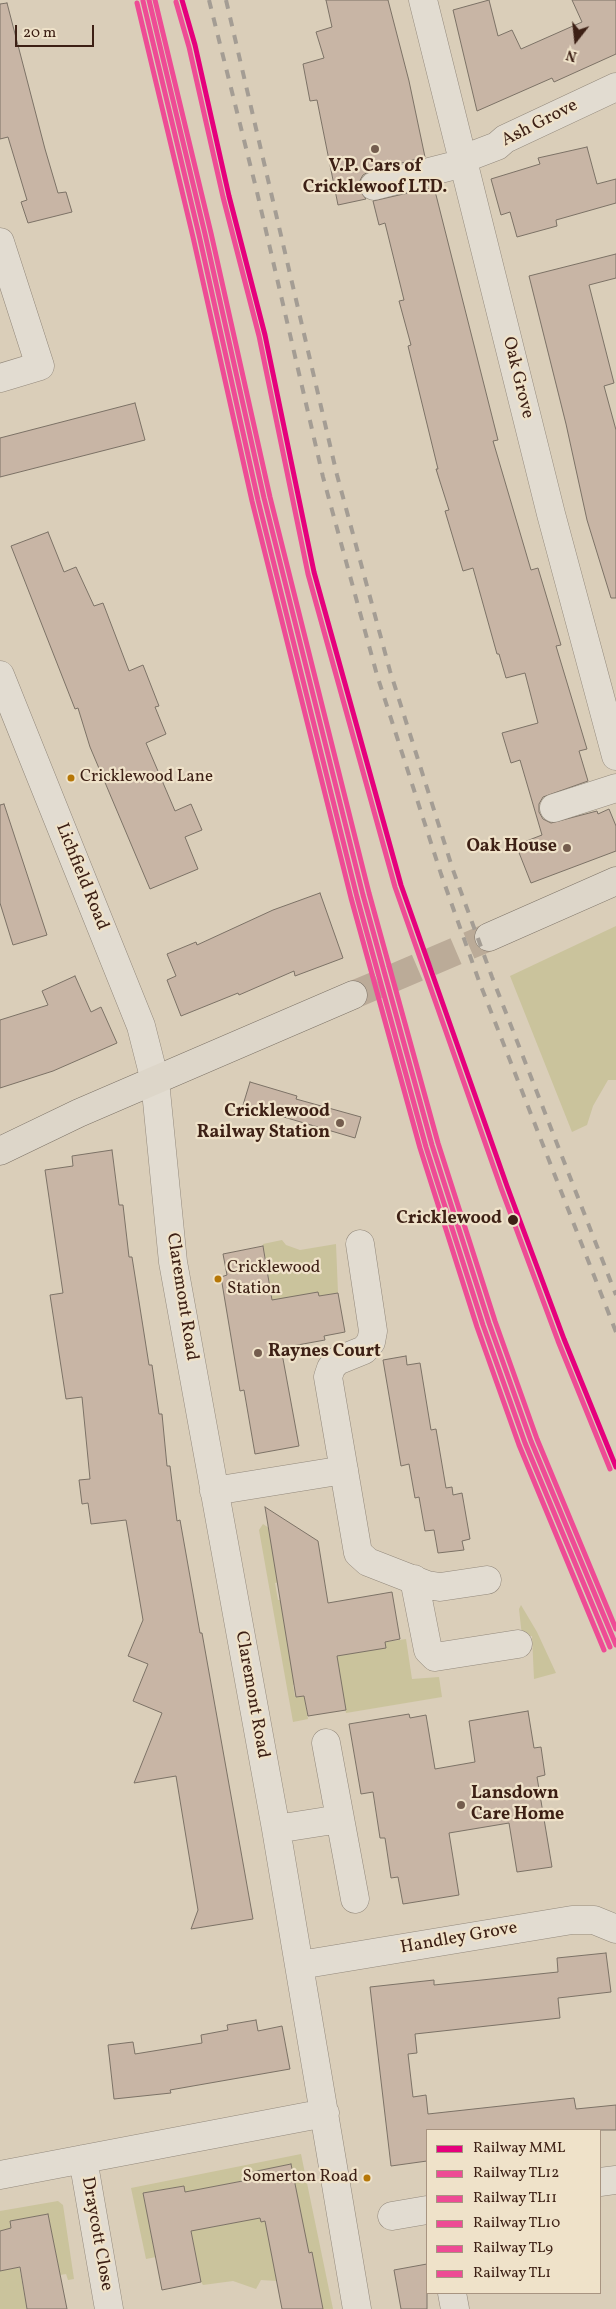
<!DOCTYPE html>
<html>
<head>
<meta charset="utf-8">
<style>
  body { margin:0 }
  #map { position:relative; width:616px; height:2309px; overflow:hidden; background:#daceb9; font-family:Vollkorn,serif }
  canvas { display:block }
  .legend { position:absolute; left:426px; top:2129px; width:175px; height:165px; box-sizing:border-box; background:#efe2c9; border:1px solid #a89481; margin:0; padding:6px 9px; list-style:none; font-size:15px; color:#3d2015 }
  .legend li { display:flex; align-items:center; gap:10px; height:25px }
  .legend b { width:25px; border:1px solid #a89481 }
  .north { position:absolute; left:551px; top:15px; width:50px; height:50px; -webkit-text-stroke:4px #efe2c9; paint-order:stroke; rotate:196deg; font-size:14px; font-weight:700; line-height:20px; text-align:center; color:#3d2015 }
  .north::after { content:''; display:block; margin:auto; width:18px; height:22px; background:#3d2015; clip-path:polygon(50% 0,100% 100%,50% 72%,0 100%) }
  .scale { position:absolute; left:15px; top:25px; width:79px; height:22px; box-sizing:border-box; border:2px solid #3d2015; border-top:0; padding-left:6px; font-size:15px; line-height:18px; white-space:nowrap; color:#3d2015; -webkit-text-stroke:4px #efe2c9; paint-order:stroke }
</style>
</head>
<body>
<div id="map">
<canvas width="616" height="2309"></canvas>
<ul class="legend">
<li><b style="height:6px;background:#e5007d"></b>Railway MML</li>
<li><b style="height:6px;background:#ee4b95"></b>Railway TL12</li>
<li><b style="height:6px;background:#ee4b95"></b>Railway TL11</li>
<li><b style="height:6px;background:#ee4b95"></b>Railway TL10</li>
<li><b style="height:6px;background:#ee4b95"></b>Railway TL9</li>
<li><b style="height:6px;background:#ee4b95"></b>Railway TL1</li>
</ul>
<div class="north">N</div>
<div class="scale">20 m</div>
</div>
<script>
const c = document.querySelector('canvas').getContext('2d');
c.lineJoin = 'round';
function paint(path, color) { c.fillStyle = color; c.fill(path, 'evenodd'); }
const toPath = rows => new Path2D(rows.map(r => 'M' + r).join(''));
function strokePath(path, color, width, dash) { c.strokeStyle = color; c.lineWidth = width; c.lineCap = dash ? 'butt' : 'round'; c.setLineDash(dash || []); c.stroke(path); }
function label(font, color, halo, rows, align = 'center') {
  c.font = font + ' Vollkorn,serif'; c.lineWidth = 4.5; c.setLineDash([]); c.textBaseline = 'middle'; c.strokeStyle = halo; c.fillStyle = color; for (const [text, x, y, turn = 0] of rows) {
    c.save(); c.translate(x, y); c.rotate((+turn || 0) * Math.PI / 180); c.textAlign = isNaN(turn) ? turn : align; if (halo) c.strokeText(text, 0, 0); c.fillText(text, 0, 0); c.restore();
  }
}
const green = toPath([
  [616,926,616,1080,608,1080,593,1106,587,1125,572,1132,510,976],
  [282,1240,286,1245,300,1250,336,1244,338,1293,273,1304,263,1244],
  [263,1524,269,1528,281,1582,275,1583,278,1600,283,1600,288,1649,301,1684,293,1685,295,1697,304,1696,308,1719,293,1722,259,1530],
  [521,1605,537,1632,556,1673,534,1679,532,1636,522,1636,519,1609],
  [406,1639,412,1679,439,1677,442,1697,346,1713,336,1653,385,1648,385,1642],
  [301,2154,333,2309,323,2309,312,2252,273,2259,277,2281,261,2280,256,2289,233,2281,203,2285,201,2282,189,2220,207,2228,244,2221,258,2206,261,2222,301,2214,291,2164,252,2172,253,2179,185,2192,183,2186,143,2193,156,2257,146,2259,131,2188],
  [58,2201,63,2205,74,2279,68,2280,66,2274,60,2275,48,2214,10,2221,11,2228,0,2231,0,2211],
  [17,2255,27,2309,0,2309,0,2271]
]);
const building = toPath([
  [326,0,388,0,409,81,425,157,370,171,363,175,359,182,359,190,366,199,338,205,317,100,310,101,303,64,324,58,316,32,332,27,326,0],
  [489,0,498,36,512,30,521,49,582,22,572,0,616,0,616,54,554,82,552,78,477,111,453,10,489,0],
  [7,3,45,149,58,193,66,192,72,212,28,223,21,202,27,200,8,137,0,139,0,4,7,3],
  [587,147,597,184,616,179,616,203,556,220,557,226,517,237,510,212,501,215,491,179,540,164,538,158,587,147],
  [434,187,498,440,493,441,531,570,538,568,561,645,556,646,587,749,579,751,588,781,543,797,539,804,539,812,543,819,551,823,597,811,598,814,609,809,616,826,616,851,531,883,516,845,542,835,520,760,511,763,502,733,538,723,525,673,506,678,499,654,497,654,473,568,463,571,445,511,449,510,436,469,438,469,408,346,411,345,399,301,404,300,385,223,379,225,373,201,434,187],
  [616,254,616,278,589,285,614,383,604,386,616,430,616,598,611,598,587,520,566,424,529,276,616,254],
  [135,403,145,440,0,477,0,438,135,403],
  [48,532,64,572,76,567,94,606,103,603,129,671,143,665,159,706,155,707,166,734,146,743,175,811,191,804,202,830,185,837,198,869,150,889,90,747,78,708,75,709,11,546,48,532],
  [4,804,47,935,13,945,0,903,0,805,4,804],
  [320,893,343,958,295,976,294,971,239,995,238,993,181,1016,167,980,176,976,167,954,196,942,197,945,273,910,320,893],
  [75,976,91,1012,101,1007,117,1043,53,1071,0,1088,0,1020,48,1005,42,991,75,976],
  [250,1082,297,1096,296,1099,361,1117,355,1138,243,1105,250,1082],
  [112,1150,119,1205,123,1205,129,1257,132,1257,149,1365,152,1365,159,1414,162,1414,167,1466,170,1466,177,1521,180,1520,200,1633,202,1633,253,1919,191,1929,198,1910,176,1776,134,1783,162,1713,133,1701,148,1664,128,1656,143,1620,126,1520,91,1524,88,1503,82,1504,79,1480,90,1479,82,1397,66,1399,50,1295,63,1293,45,1170,73,1166,72,1156,112,1150],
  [263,1246,272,1300,318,1292,319,1296,338,1293,345,1332,324,1336,325,1340,281,1348,299,1446,255,1454,244,1390,240,1391,221,1277,227,1275,223,1254,263,1246],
  [406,1356,407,1365,420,1363,431,1430,436,1429,446,1488,452,1487,453,1495,462,1493,470,1539,462,1541,464,1550,438,1553,434,1530,425,1531,419,1497,415,1498,409,1464,401,1466,383,1360,406,1356],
  [265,1507,318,1541,328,1603,392,1592,400,1639,385,1642,386,1648,337,1656,346,1710,308,1716,304,1696,296,1697,265,1507],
  [528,1711,534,1748,541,1747,545,1775,537,1777,552,1867,517,1872,509,1823,449,1833,459,1895,403,1904,398,1877,391,1878,385,1838,380,1838,373,1792,361,1794,349,1724,409,1714,410,1718,426,1715,435,1769,475,1762,469,1721,528,1711],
  [606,1953,611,1992,558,1998,560,2018,415,2034,417,2053,408,2054,413,2097,426,2095,428,2114,574,2098,576,2109,616,2105,616,2130,427,2130,427,2161,391,2166,370,1987,434,1980,434,1985,558,1972,557,1958,606,1953],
  [256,2020,258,2031,282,2026,290,2069,170,2090,171,2093,114,2099,108,2045,133,2042,135,2054,202,2043,201,2035,228,2030,227,2025,256,2020],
  [291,2164,309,2253,312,2252,323,2309,282,2309,265,2221,261,2222,260,2218,191,2231,201,2282,162,2290,143,2193,184,2186,185,2192,253,2179,252,2172,291,2164],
  [48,2214,67,2309,27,2309,20,2267,0,2271,0,2231,11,2228,10,2221,48,2214],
  [427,2264,427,2309,401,2309,394,2270,427,2264]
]);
const majorTunnel = toPath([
  [353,995,489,937]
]);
const minor = toPath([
  [423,0,551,514,616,756],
  [463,159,497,146,505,139,616,87],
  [374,186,464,163],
  [0,242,40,366,0,378],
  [0,675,141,1026,155,1081,173,1262,276,1829,357,2309],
  [554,808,616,788],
  [360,1244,373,1331,371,1342,364,1350,337,1361,331,1368,328,1377,358,1553,368,1562,427,1585,440,1587,487,1580],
  [214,1491,344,1470],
  [414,1579,428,1650,435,1657,518,1644],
  [326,1743,355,1899],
  [276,1829,340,1819],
  [300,1965,572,1920,594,1920,616,1929],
  [83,2159,109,2309],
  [0,2175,325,2113],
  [600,2182,616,2180],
  [392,2216,427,2210],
  [452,2293,455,2309]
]);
const major = toPath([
  [489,937,616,881],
  [0,1151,79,1113,353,995]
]);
const rail = toPath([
  [209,0,257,192,323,477,377,675,441,874,479,981,616,1332],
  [226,0,337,475,390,671,453,870,492,977,616,1295]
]);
const rail1 = toPath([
  [182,0,195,45,229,196,265,335,314,572,401,885,507,1186,564,1339,616,1467]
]);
const rail2 = toPath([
  [149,0,205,234,264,498,363,895,432,1145,489,1323,531,1441,616,1645]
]);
const rail3 = toPath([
  [143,1,199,235,258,500,357,897,426,1147,483,1325,525,1443,610,1647]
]);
const rail4 = toPath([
  [155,0,211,233,270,497,369,893,438,1143,495,1321,537,1439,616,1629]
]);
const rail5 = toPath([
  [137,3,193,237,252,501,351,898,420,1148,477,1327,519,1445,604,1650]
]);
const rail6 = toPath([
  [176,2,189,47,223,197,259,336,308,574,395,887,501,1188,558,1341,610,1469]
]);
const markers = [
  [375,149,5,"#745d4e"],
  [71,778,4.5,"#b67707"],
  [567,848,5,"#745d4e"],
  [340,1123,5,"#745d4e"],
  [513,1220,6,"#3d2015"],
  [218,1279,4.5,"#b67707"],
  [258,1353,5,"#745d4e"],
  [461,1805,5,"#745d4e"],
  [367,2178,4.5,"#b67707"]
];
const busNames = [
  ["Cricklewood Lane",80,778],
  ["Cricklewood",227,1269],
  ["Station",227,1290],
  ["Somerton Road",358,2178,"right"]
];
const streetNames = [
  ["Ash Grove",540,124,-27],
  ["Oak Grove",517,378,76],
  ["Lichfield Road",81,877,68],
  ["Claremont Road",181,1297,81],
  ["Claremont Road",251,1695,80],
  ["Handley Grove",459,1939,-10],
  ["Draycott Close",96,2234,80]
];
const poiNames = [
  ["V.P. Cars of",375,168,"center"],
  ["Cricklewoof LTD.",375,189,"center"],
  ["Oak House",557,848],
  ["Cricklewood",330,1113],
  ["Railway Station",330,1134],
  ["Raynes Court",268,1353,"left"],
  ["Lansdown",471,1795,"left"],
  ["Care Home",471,1816,"left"]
];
const stopNames = [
  ["Cricklewood",502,1220]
];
paint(green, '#cac39c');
paint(building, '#c8b5a5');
strokePath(building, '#7c7266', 1);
strokePath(majorTunnel, '#bbab98', 28, [28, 14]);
strokePath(minor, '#93897c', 29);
strokePath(major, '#7c7266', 29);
strokePath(minor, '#e2dcd1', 28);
strokePath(major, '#ddd6c9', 28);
strokePath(rail, '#a49d94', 4, [9, 9]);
strokePath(rail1, '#e5007d', 5);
strokePath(rail2, '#ee4b95', 5);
strokePath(rail3, '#ee4b95', 5);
strokePath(rail4, '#ee4b95', 5);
strokePath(rail5, '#ee4b95', 5);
strokePath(rail6, '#ee4b95', 5);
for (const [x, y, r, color] of markers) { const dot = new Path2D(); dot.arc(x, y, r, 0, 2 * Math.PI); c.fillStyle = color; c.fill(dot); strokePath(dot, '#efe2c9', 2); }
label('17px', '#3d2015', '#efe2c9', busNames, 'left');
label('18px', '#3d2015', '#efe2c9', streetNames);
label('bold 18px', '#3d2015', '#efe2c9', poiNames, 'right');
label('bold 18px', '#3d2015', '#efe2c9', stopNames, 'right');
</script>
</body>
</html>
